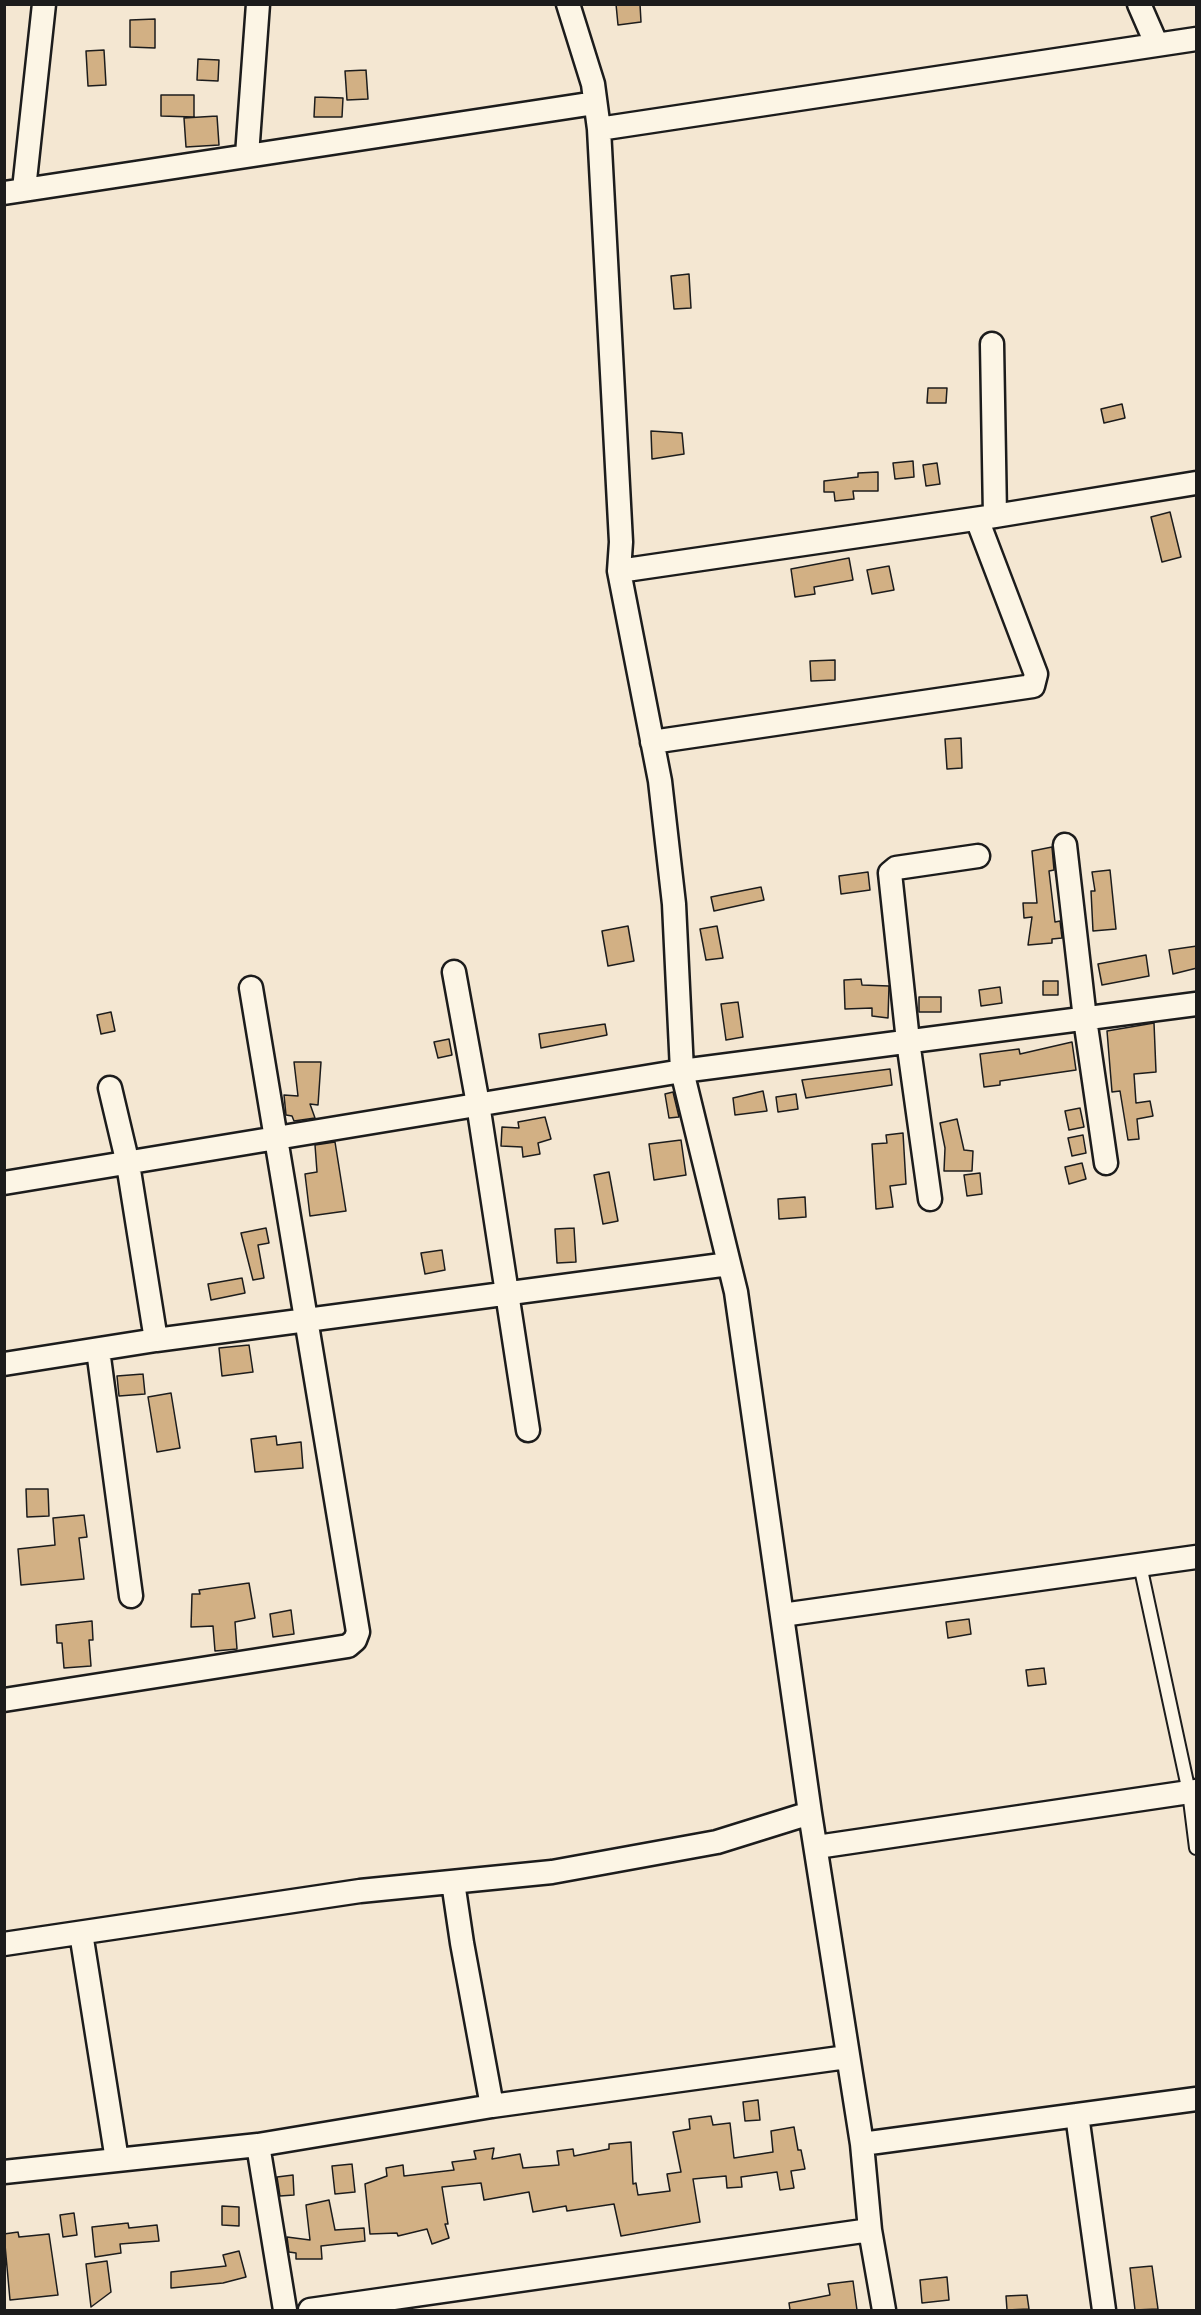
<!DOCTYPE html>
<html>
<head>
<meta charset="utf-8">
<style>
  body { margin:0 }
  #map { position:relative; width:1201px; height:2315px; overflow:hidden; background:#f4e7d2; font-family:Mynerve,sans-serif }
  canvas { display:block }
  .frame { position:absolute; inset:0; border:6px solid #1c1c1c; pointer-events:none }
</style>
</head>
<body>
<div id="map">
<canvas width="1201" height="2315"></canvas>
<div class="frame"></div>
</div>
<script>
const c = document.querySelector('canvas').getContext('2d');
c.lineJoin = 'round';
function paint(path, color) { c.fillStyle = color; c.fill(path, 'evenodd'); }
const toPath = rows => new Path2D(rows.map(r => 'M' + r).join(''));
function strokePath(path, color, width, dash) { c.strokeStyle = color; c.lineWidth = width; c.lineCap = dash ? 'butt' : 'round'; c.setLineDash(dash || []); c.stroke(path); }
const building = toPath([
  [616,4,640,4,641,22,618,25,616,4],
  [155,19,155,48,130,47,130,20,155,19],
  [104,50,106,85,88,86,86,51,104,50],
  [198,59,219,60,218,81,197,80,198,59],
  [366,70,368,99,347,100,345,71,366,70],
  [161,95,194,95,194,117,161,116,161,95],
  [315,97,343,98,342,117,314,117,315,97],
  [217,116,219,145,186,147,184,118,217,116],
  [689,274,691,308,674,309,671,276,689,274],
  [928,388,947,388,946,403,927,403,928,388],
  [1122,404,1125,418,1104,423,1101,409,1122,404],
  [651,431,682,433,684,454,652,459,651,431],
  [913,461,914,477,895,479,893,463,913,461],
  [937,463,940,484,926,486,923,465,937,463],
  [878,472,878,491,853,491,854,499,835,501,834,492,824,492,824,481,858,477,858,473,878,472],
  [1170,512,1181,557,1162,562,1151,517,1170,512],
  [849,558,853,580,814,587,815,594,795,597,791,569,849,558],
  [889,566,894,590,872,594,867,570,889,566],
  [835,660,835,680,811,681,810,661,835,660],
  [961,738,962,768,947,769,945,739,961,738],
  [1052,847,1054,870,1049,871,1055,922,1060,921,1062,938,1052,939,1052,943,1028,945,1032,917,1024,918,1023,903,1037,903,1032,851,1052,847],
  [1110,870,1116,929,1093,931,1091,891,1095,891,1092,872,1110,870],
  [868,872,870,890,841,894,839,876,868,872],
  [761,887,764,900,714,911,711,897,761,887],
  [628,926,634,961,608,966,602,931,628,926],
  [717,926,723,958,706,960,700,929,717,926],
  [1197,946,1197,968,1173,974,1169,950,1197,946],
  [1146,955,1149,976,1102,985,1098,964,1146,955],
  [861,979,862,985,889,986,888,1018,872,1016,872,1008,845,1009,844,980,861,979],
  [1043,981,1058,981,1058,995,1043,995,1043,981],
  [1000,987,1002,1003,981,1006,979,990,1000,987],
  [919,997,941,997,941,1012,919,1012,919,997],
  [738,1002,743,1037,726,1040,721,1004,738,1002],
  [111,1012,115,1031,101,1034,97,1015,111,1012],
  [1154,1023,1156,1072,1134,1074,1136,1103,1150,1101,1153,1116,1137,1119,1139,1139,1128,1140,1120,1091,1112,1092,1107,1031,1154,1023],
  [605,1024,607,1035,541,1048,539,1034,605,1024],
  [449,1039,452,1055,438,1058,434,1042,449,1039],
  [1072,1042,1076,1070,1000,1081,1000,1085,984,1087,980,1054,1019,1049,1020,1054,1072,1042],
  [294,1062,321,1062,318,1105,310,1104,315,1118,294,1121,292,1116,286,1115,284,1095,298,1096,294,1062],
  [890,1069,892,1085,806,1098,802,1080,890,1069],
  [763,1091,767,1111,735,1115,733,1098,763,1091],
  [673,1092,679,1117,669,1118,665,1094,673,1092],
  [796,1094,798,1109,778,1112,776,1097,796,1094],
  [1080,1108,1084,1127,1069,1130,1065,1111,1080,1108],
  [545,1117,551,1139,538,1143,540,1154,523,1157,522,1147,501,1146,502,1127,519,1128,518,1122,545,1117],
  [957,1119,964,1150,973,1151,972,1171,944,1171,945,1148,940,1123,957,1119],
  [903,1133,906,1184,890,1186,893,1207,876,1209,872,1144,887,1143,886,1135,903,1133],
  [1083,1135,1086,1153,1072,1156,1068,1138,1083,1135],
  [681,1140,686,1175,654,1180,649,1144,681,1140],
  [335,1142,346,1211,310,1216,305,1174,317,1172,315,1145,335,1142],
  [1082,1163,1086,1179,1069,1184,1065,1167,1082,1163],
  [609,1172,618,1221,603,1224,594,1175,609,1172],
  [980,1173,982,1194,967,1196,964,1175,980,1173],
  [805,1197,806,1217,779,1219,778,1199,805,1197],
  [266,1228,269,1243,258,1245,264,1278,253,1280,241,1233,266,1228],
  [574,1228,576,1262,557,1263,555,1229,574,1228],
  [442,1250,445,1270,425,1274,421,1253,442,1250],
  [242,1278,245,1293,211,1300,208,1284,242,1278],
  [249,1345,253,1372,222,1376,219,1348,249,1345],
  [143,1374,145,1394,119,1396,117,1376,143,1374],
  [171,1393,180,1448,157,1452,148,1397,171,1393],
  [276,1436,277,1445,301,1442,303,1468,255,1472,251,1439,276,1436],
  [26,1489,48,1489,49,1516,27,1517,26,1489],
  [84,1515,87,1537,79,1538,84,1579,21,1585,18,1549,55,1545,53,1518,84,1515],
  [249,1583,255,1618,235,1622,237,1649,215,1651,213,1626,191,1627,192,1594,200,1594,199,1590,249,1583],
  [291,1610,294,1634,273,1637,270,1614,291,1610],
  [969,1619,971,1634,948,1638,946,1622,969,1619],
  [92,1621,93,1640,89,1640,91,1666,64,1668,62,1643,57,1643,56,1625,92,1621],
  [1044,1668,1046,1684,1028,1686,1026,1670,1044,1668],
  [758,2100,760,2120,745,2121,743,2102,758,2100],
  [711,2116,713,2125,730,2123,734,2158,773,2152,771,2131,794,2127,798,2150,801,2150,805,2169,791,2171,794,2188,780,2190,777,2172,741,2177,742,2187,727,2188,726,2176,693,2179,700,2222,621,2236,614,2204,567,2211,566,2206,533,2212,529,2192,484,2200,481,2183,442,2187,448,2224,445,2224,449,2238,432,2244,427,2229,398,2236,397,2233,370,2234,365,2184,387,2176,386,2168,403,2165,404,2176,454,2170,452,2162,476,2159,474,2151,494,2148,492,2159,520,2154,523,2168,559,2165,557,2151,573,2149,574,2156,609,2149,609,2144,631,2142,633,2184,636,2183,638,2195,670,2191,667,2174,681,2172,673,2132,690,2129,689,2119,711,2116],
  [352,2164,355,2192,335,2194,332,2166,352,2164],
  [293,2175,294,2195,280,2196,277,2177,293,2175],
  [329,2200,335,2230,364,2228,365,2241,321,2246,322,2259,296,2259,296,2253,289,2252,287,2237,310,2240,306,2205,329,2200],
  [222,2206,239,2207,239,2226,222,2225,222,2206],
  [74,2213,77,2235,63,2237,60,2215,74,2213],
  [128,2223,129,2228,157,2225,159,2241,120,2244,121,2253,95,2257,92,2227,128,2223],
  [18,2232,19,2237,49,2234,58,2295,10,2300,4,2234,18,2232],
  [239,2251,246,2277,223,2283,171,2288,171,2272,226,2266,223,2255,239,2251],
  [107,2261,111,2292,91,2307,86,2264,107,2261],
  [1152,2266,1158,2309,1135,2310,1130,2268,1152,2266],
  [947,2277,949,2300,922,2303,920,2280,947,2277],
  [853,2281,857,2310,790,2310,789,2303,830,2295,828,2284,853,2281],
  [1027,2295,1029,2309,1007,2310,1006,2296,1027,2295]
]);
const lane = toPath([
  [1140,1565,1189,1792,1196,1848]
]);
const street = toPath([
  [568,4,593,84,599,129,621,542,619,571,660,781,674,904,682,1071,736,1292,810,1813,862,2144,870,2230,884,2310],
  [1139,4,1156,43],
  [599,129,1196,39],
  [247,155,258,4],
  [24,189,44,4],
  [4,193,595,103],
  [992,344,995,516],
  [619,571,995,516,1196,483],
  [652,742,1033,686,1036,674,977,519],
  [1065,845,1085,1019,1106,1163],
  [454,972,478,1104,528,1430],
  [110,1088,128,1164,156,1340],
  [4,1183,682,1071,1196,1004],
  [930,1199,908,1041,890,873,896,868,978,856],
  [98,1350,131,1596],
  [4,1364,156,1340,729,1264],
  [782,1615,1196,1557],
  [4,1700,348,1646,355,1640,358,1632,251,988],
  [817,1847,1196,1791],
  [453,1882,462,1943,492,2106],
  [81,1933,117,2160],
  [4,1944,360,1891,552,1872,717,1842,810,1813],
  [1077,2115,1104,2310],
  [862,2144,1196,2099],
  [258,2145,285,2310],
  [4,2172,258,2145,492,2106,847,2057],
  [310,2310,870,2230]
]);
paint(building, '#d2b084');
strokePath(building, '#1c1c1c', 1.5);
strokePath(lane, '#1c1c1c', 16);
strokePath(street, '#1c1c1c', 27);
strokePath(lane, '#fcf5e5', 12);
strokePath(street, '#fcf5e5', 22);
</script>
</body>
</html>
